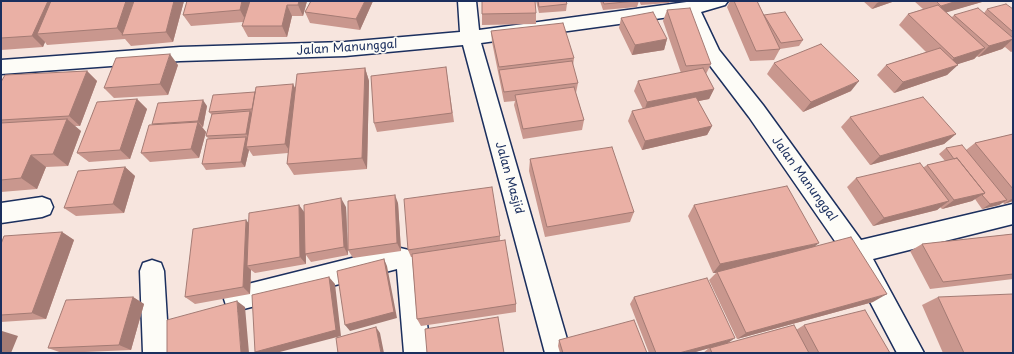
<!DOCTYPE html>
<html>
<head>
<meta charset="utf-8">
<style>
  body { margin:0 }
  #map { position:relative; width:1014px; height:354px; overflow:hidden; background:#f7e5de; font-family:"Playpen Sans",sans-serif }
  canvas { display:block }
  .frame { position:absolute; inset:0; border:2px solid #1b2f5e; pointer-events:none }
</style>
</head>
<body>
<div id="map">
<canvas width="1014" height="354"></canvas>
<div class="frame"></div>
</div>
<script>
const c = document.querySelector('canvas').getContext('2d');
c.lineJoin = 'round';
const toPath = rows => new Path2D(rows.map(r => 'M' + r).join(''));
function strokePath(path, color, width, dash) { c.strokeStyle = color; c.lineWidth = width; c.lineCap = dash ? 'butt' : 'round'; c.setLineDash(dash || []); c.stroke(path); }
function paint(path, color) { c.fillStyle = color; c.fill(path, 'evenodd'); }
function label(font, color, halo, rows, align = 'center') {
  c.font = font + ' "Playpen Sans",sans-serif'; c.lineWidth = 3.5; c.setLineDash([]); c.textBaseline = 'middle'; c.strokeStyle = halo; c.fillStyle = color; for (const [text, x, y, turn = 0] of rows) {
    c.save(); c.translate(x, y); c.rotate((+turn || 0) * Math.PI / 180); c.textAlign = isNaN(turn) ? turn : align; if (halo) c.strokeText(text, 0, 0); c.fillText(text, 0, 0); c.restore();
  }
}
const minor = toPath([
  [458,1,476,1,479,30,694,1,728,1,725,5,701,12,719,50,763,105,861,240,1013,204,1013,224,873,259,924,353,897,353,848,260,749,117,705,59,684,15,481,43,571,353,545,353,463,45,345,56,180,61,1,74,1,60,180,47,345,42,460,32,458,1],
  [42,197,50,200,53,207,50,214,42,217,1,223,1,203,42,197],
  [396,247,413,251,421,263,430,353,404,353,397,269,236,311,227,308,224,299,227,290,236,287,396,247],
  [152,260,161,263,164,271,169,353,143,353,140,271,143,263,152,260]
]);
const wall = toPath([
  [1,1,184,1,173,42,131,46,125,39,47,45,45,42,43,47,1,50],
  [187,1,307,1,303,16,292,16,287,37,248,37,242,26,243,22,191,26,183,15],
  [311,1,373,1,360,30,310,23,305,12],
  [482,1,536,13,536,24,482,25],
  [536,1,566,1,567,4,566,11,539,13],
  [600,1,639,1,637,7,603,10],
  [639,1,670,1,669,3,641,5],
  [730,1,757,1,764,15,803,40,799,46,780,49,774,60,750,61,727,7],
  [863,1,895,1,872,9],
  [914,1,983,1,982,2,946,12,952,17,954,15,984,13,987,9,1013,9,1013,51,1011,52,1005,47,1002,49,978,57,977,56,974,59,957,64,947,75,894,93,877,75,886,65,926,52,899,25,908,14,923,9],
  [667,10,711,64,706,74,714,89,709,99,698,101,712,126,707,135,642,150,628,121,632,111,643,109,634,91,638,81,681,73,663,21],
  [621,18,667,39,664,50,632,55,619,28],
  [491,31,574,58,573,66,578,83,576,93,584,120,582,130,523,139,514,105,515,101,504,102,492,42],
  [774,63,851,91,803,112,767,74],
  [178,65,168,95,114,98,104,88],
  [446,67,454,122,377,132,374,123],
  [365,68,369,81,367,169,294,175,287,164,288,153,253,156,249,150,245,167,206,170,202,164,209,139,206,136,212,115,209,112,255,92,293,84,296,90],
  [87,71,97,81,80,126,74,126,81,131,68,166,46,167,37,189,1,192,1,82],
  [137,99,147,109,130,159,89,162,77,153],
  [207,106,203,127,202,127,206,132,199,158,150,162,141,153,153,125,152,124],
  [850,117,956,134,944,144,870,165,841,127],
  [1013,134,1013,201,1004,204,1003,202,999,205,982,209,975,199,972,201,942,209,940,207,937,210,873,226,847,187,856,178,924,167,927,165,945,161,939,154,946,148,966,150,975,143],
  [530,159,634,212,630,222,545,237,529,171],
  [125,167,135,176,124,213,76,216,64,208],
  [398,203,401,251,353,258,348,250],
  [299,205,304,213,346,207,348,255,311,262,306,255,306,264,255,273,251,270,250,294,195,304,185,297,249,224],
  [694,205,814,247,873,302,737,339,709,280,716,273,713,273,688,216],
  [62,232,74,240,46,319,1,322,1,244],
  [1013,234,1013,279,930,289,910,251,922,244],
  [500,236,500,241,516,304,516,312,421,326,417,319,412,257,411,257,408,250],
  [133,297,144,304,131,350,62,353,48,348],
  [634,297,728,343,796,330,804,325,890,353,703,353,709,348,692,353,649,353,630,304],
  [938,297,1013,353,943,353,922,305],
  [559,340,647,353,560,353,558,346]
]);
const shadedWall = toPath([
  [48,1,58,1,37,34,45,42,43,47,32,36],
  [126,1,138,1,123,35,117,28],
  [174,1,184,1,173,42,166,32],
  [242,1,250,1,246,21,240,10],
  [299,1,307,1,303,16,298,5],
  [365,1,373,1,360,30,356,19],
  [881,1,895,1,872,9,877,3],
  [957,1,983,1,982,2,931,17,941,6],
  [287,5,292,16,287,37,282,26],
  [667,39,664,50,632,55,635,45],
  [1013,39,1002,49,978,57,989,46],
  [985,48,974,59,943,69,954,58],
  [170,54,178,65,168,95,160,84],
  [958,65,947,75,894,93,903,82],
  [365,68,369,81,367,169,362,158],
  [87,71,97,81,80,126,69,116],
  [859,81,851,91,803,112,811,102],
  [293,84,298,94,291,153,285,144],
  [714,89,709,99,644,112,647,102],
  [137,99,147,109,130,159,120,150],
  [203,100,207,106,203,127,198,121],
  [250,111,254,117,250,139,246,134],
  [67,119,81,131,68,166,53,154],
  [198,122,206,132,199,158,191,149],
  [712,126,707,135,642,150,645,141],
  [956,134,944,144,870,165,880,156],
  [246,137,250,142,246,147,249,150,245,167,241,162],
  [31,155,46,167,37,189,21,178],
  [125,167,135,176,124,213,113,204],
  [985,193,972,201,942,209,954,200],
  [395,195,398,203,401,251,397,243],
  [341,198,346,207,348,255,344,247],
  [1013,198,1013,201,1004,204],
  [1007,200,999,205,982,209,990,204],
  [949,201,937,210,873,226,884,218],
  [299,205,305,213,306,264,300,257],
  [246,220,253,228,247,266,251,270,250,294,243,287],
  [62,232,74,240,46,319,32,313],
  [819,243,808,252,717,272,716,273,713,273,720,264],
  [384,259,387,266,397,318,350,331,345,325],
  [329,277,335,284,341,336,276,353,257,353,255,352],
  [887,294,873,302,737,339,746,333],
  [133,297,144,304,131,350,119,345],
  [237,301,245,307,249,353,241,353],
  [376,327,380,333,384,353,381,353],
  [2,331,18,336,11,353,1,353,1,334],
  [735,338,728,343,692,353,679,353]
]);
const building = toPath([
  [1,1,48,1,32,36,1,38,1,1],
  [51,1,126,1,117,28,37,34,51,1],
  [134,1,174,1,166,32,122,35,134,1],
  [187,1,242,1,240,10,183,15,187,1],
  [250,1,299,1,298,5,287,5,282,26,242,26,250,1],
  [311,1,365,1,356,19,305,12,311,1],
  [482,1,535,1,536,13,482,14,482,1],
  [538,1,566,1,567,4,539,7,538,1],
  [603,1,636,1,604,4,603,1],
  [734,1,757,1,780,49,756,51,734,1],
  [936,1,957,1,941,6,936,1],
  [1006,4,1013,9,1013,32,987,9,1006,4],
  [938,5,985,48,954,58,908,14,938,5],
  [690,8,711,64,686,66,667,10,690,8],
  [978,8,1013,38,1013,39,989,46,954,15,978,8],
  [653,12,667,39,635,45,621,18,653,12],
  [785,12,803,40,781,43,764,15,785,12],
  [563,23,574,58,499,67,491,31,563,23],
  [821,44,859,81,811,102,774,63,821,44],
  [940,48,958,65,903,82,886,65,940,48],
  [170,54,160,84,104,88,116,58,170,54],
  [572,61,578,83,504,92,499,70,572,61],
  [446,67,452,113,374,123,371,76,446,67],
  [365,68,362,158,287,164,297,74,365,68],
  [703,68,714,89,647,102,638,81,703,68],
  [87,71,69,116,1,120,1,82,5,75,87,71],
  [293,84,285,144,246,147,256,87,293,84],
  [574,87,584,120,523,129,515,95,574,87],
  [255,92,252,109,209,112,213,95,255,92],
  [696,97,712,126,645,141,632,111,696,97],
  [923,97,956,134,880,156,850,117,923,97],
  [137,99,120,150,77,153,97,102,137,99],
  [203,100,198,121,152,124,158,103,203,100],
  [250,111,246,134,206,136,212,114,250,111],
  [67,119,53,154,31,155,21,178,1,180,1,123,67,119],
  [198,122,191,149,141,153,149,125,198,122],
  [1013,134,1013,189,975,143,1013,134],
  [246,137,241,162,202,164,207,139,246,137],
  [962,145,1007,200,990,204,982,195,985,193,957,158,954,159,946,148,962,145],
  [612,147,634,212,547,227,530,159,612,147],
  [957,158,985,193,954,200,927,165,957,158],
  [920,163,949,201,884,218,856,178,920,163],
  [125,167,113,204,64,208,78,171,125,167],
  [787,186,819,243,720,264,694,205,787,186],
  [492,187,500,236,408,250,404,199,492,187],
  [395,195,397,243,348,250,348,201,395,195],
  [341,198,344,247,305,254,304,205,341,198],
  [299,205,300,257,247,266,249,213,299,205],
  [246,220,243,287,185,297,193,229,246,220],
  [62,232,32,313,1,315,1,244,4,236,62,232],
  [1013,234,1013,274,943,282,922,244,1013,234],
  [851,237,887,294,746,333,717,272,851,237],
  [505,240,516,304,417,319,412,254,505,240],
  [384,259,394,312,345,325,337,271,384,259],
  [329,277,336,330,255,352,252,295,329,277],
  [707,278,735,338,679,353,656,353,634,297,707,278],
  [1013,294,1013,353,964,353,938,297,1013,294],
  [133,297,119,345,48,348,66,300,133,297],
  [237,301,241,353,167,353,167,320,237,301],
  [865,310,890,353,819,353,804,325,865,310],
  [498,317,504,353,427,353,425,329,498,317],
  [634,320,647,353,563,353,559,340,634,320],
  [794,325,809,353,712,353,710,348,794,325],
  [376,327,381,353,338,353,336,338,376,327]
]);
const streetNames = [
  ["Jalan Manunggal",347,48,-4],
  ["Jalan Masjid",509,178,74],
  ["Jalan Manunggal",804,179,54]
];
strokePath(minor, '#1b2f5e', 3);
paint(minor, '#fdfcf7');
paint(wall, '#c9978e');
paint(shadedWall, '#a47b74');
paint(building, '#eab0a5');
strokePath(building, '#a47b74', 1);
label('12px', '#1b2f5e', '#fdfcf7', streetNames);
</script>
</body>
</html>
